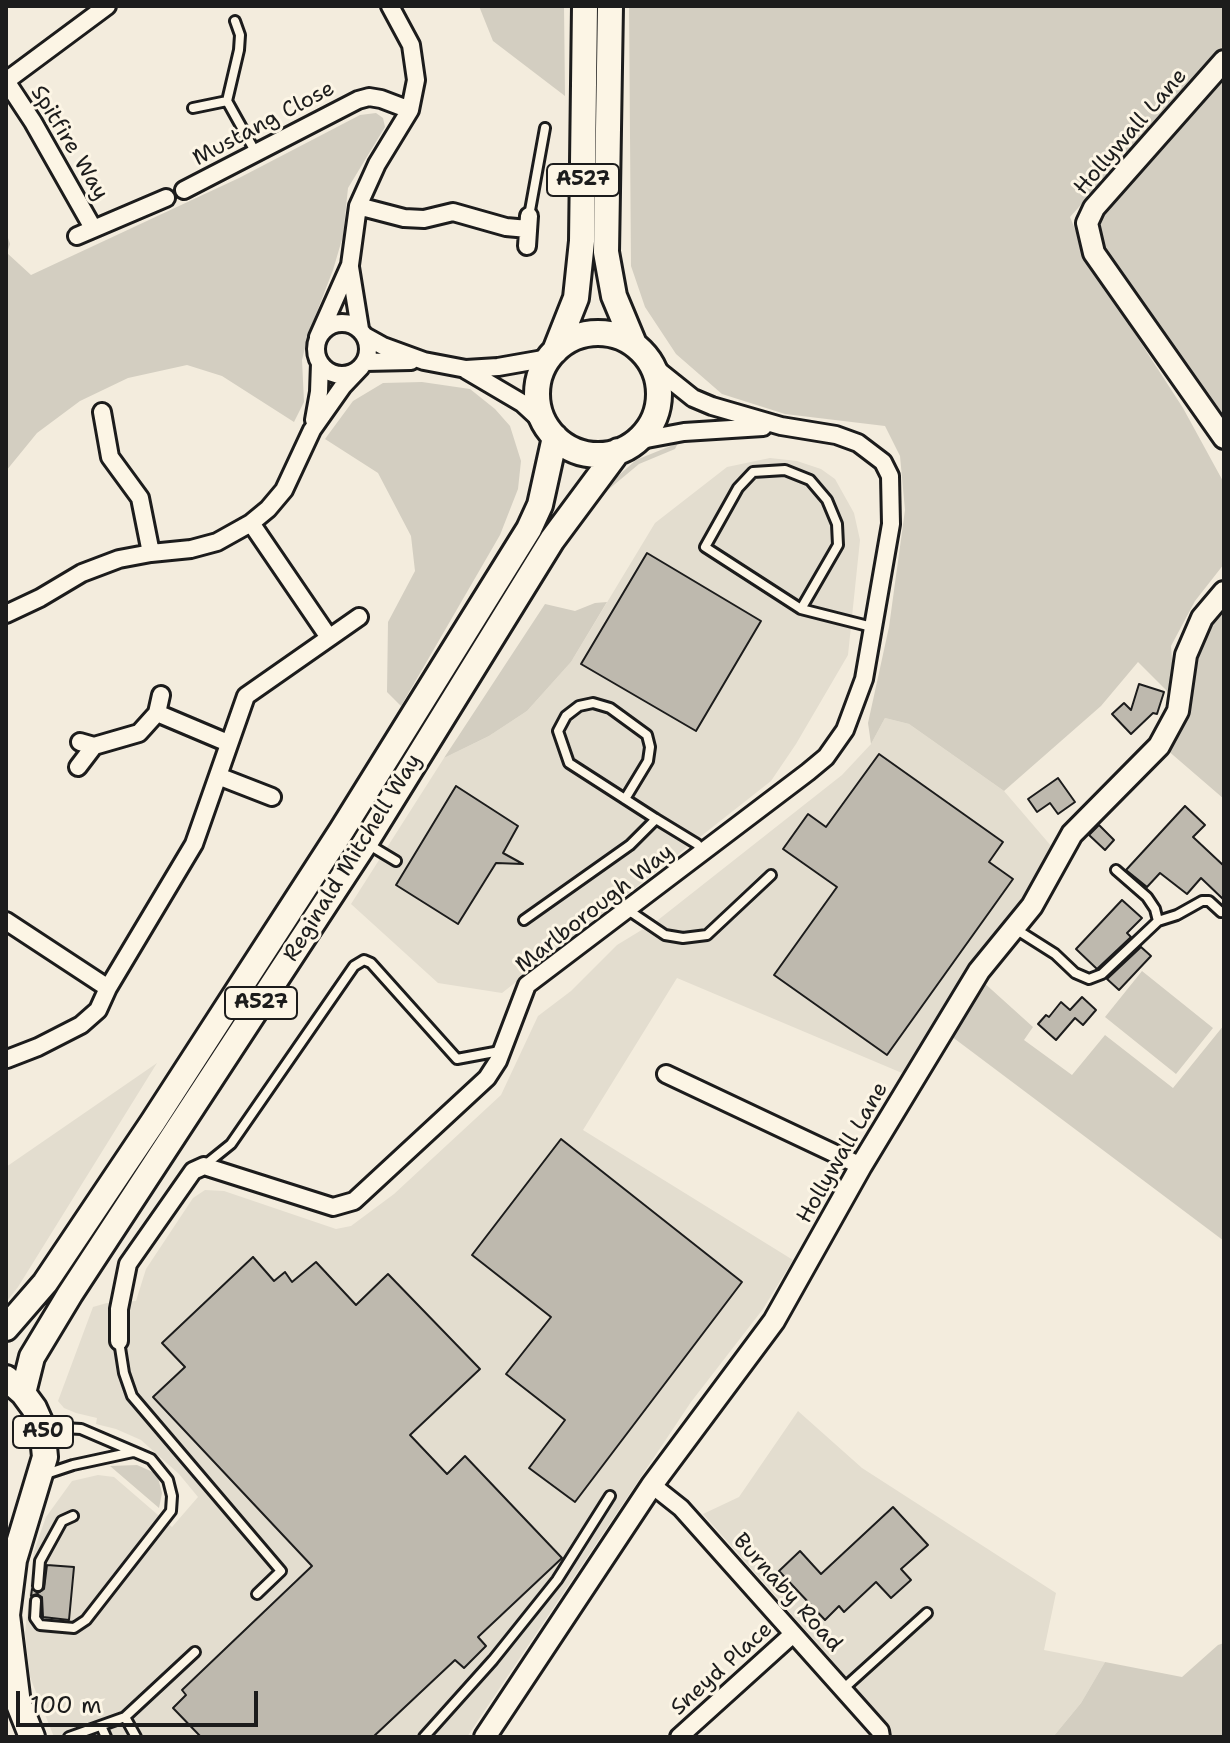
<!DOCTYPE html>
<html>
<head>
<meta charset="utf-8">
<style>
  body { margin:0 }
  #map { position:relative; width:1230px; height:1743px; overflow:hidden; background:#f3ecdd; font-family:"Shantell Sans",sans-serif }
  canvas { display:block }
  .frame { position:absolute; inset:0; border:8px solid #1c1c1c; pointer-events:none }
  .scale { position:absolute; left:16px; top:1691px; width:242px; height:36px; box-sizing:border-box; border:4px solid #1c1c1c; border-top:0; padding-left:10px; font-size:24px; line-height:28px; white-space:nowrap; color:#1c1c1c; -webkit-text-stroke:6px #fcf5e5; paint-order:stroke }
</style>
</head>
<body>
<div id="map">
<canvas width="1230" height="1743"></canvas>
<div class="frame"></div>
<div class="scale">100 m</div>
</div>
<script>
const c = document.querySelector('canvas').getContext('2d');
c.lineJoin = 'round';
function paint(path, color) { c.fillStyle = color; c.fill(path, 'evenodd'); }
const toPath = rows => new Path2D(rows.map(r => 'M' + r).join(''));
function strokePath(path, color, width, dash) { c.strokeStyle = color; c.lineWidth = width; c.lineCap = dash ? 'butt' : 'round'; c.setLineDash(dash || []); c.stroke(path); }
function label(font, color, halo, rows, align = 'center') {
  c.font = font + ' "Shantell Sans",sans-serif'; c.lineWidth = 6; c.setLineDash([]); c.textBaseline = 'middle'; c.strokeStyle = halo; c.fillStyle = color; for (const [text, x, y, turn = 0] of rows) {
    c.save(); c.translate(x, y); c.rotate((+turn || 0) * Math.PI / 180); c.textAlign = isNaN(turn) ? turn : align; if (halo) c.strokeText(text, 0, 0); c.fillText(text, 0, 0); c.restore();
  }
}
const built = toPath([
  [770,458,797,461,821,469,835,479,854,513,860,540,848,655,796,744,771,781,502,993,438,983,351,904,444,758,489,736,527,711,571,662,655,523,727,467],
  [885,718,909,724,1004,791,1052,847,1028,898,972,968,902,1073,677,978,583,1130,793,1260,763,1309,691,1402,467,1737,54,1737,30,1677,25,1633,34,1551,46,1517,72,1481,98,1475,114,1477,172,1527,198,1497,179,1474,141,1440,116,1429,96,1424,97,1418,76,1413,64,1408,58,1401,93,1307,107,1303,136,1301,146,1269,193,1198,205,1190,224,1191,336,1229,351,1226,394,1194,501,1095,538,1016,571,991,617,945,658,920,842,775,871,744],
  [157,1063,18,1287,6,1302,6,1167],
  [798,1411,862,1468,1056,1593,1044,1650,1105,1662,1081,1703,1053,1737,893,1737,888,1724,703,1514,739,1497]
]);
const green = toPath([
  [479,6,564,6,565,96,493,41],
  [629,6,1224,6,1224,45,1070,217,1088,261,1183,408,1224,483,1224,564,1195,601,1171,646,1175,699,1138,662,1101,706,1004,791,909,724,885,718,871,744,868,723,889,627,905,510,900,456,885,426,785,414,722,394,676,354,645,307,631,266],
  [1224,77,1224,420,1189,378,1096,239,1098,214,1198,110],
  [376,113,383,118,385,127,348,188,343,236,333,270,308,335,302,360,304,402,294,422,222,376,187,365,128,378,80,401,37,433,6,471,6,232,10,244,7,253,31,275,239,178,360,115],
  [422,382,470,389,495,409,510,426,521,461,518,489,500,535,401,706,387,692,388,622,415,571,411,536,378,473,325,439,353,401,383,383],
  [678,443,675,449,639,464,609,489,576,528,515,624,512,622,556,548,600,492,636,460],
  [607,602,571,662,527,711,489,736,444,758,545,604,575,611,595,603],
  [1224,604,1224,799,1166,749,1181,727,1188,702,1194,652,1212,617],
  [1142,971,1213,1028,1176,1074,1105,1017],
  [982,981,1033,1027,1024,1040,1072,1075,1105,1035,1173,1088,1224,1025,1224,1241,951,1036],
  [137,1465,153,1472,158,1478,162,1493,159,1508,110,1466],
  [1224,1643,1224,1737,1053,1737,1081,1703,1105,1662,1182,1677,1218,1645]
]);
const building = toPath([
  [647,553,761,621,696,731,581,664,647,553],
  [1139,684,1164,692,1157,714,1153,713,1131,734,1112,714,1124,703,1131,710,1139,684],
  [879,754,1003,842,989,862,1013,879,887,1055,774,975,837,887,783,849,808,814,826,827,879,754],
  [1058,778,1075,802,1058,814,1050,803,1037,812,1028,799,1058,778],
  [456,786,518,826,503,853,523,864,496,863,458,924,396,885,456,786],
  [1185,806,1205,825,1193,837,1224,866,1224,900,1201,878,1187,894,1160,873,1147,887,1126,870,1185,806],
  [1099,825,1114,840,1105,850,1089,835,1099,825],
  [1122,900,1142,918,1127,933,1131,937,1097,969,1076,949,1122,900],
  [1141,947,1151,956,1119,990,1107,979,1141,947],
  [1082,997,1096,1010,1083,1025,1075,1018,1056,1040,1038,1024,1046,1015,1049,1017,1061,1002,1070,1010,1082,997],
  [561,1139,742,1282,575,1502,529,1468,565,1420,506,1374,551,1317,472,1255,561,1139],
  [253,1257,274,1281,285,1272,292,1282,316,1262,356,1305,388,1274,480,1369,410,1435,447,1474,465,1456,562,1558,478,1637,486,1646,464,1668,455,1660,373,1737,201,1737,173,1708,186,1695,182,1690,312,1566,153,1397,185,1367,162,1343,253,1257],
  [893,1507,928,1545,901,1569,911,1580,891,1598,876,1582,844,1612,839,1606,825,1620,779,1571,800,1551,821,1574,893,1507],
  [47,1565,74,1567,69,1620,43,1617,42,1597,37,1594,31,1596,32,1589,38,1593,44,1589,47,1565]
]);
const service = toPath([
  [227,101,256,153],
  [193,108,227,101,239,50,240,35,235,21],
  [529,216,545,128],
  [801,609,705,547,738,488,753,472,785,470,810,480,827,500,837,524,838,545,801,609,872,627],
  [625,799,648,761,650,747,647,735,610,708,593,703,579,706,566,716,558,731,569,763,656,819,697,844,703,852],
  [366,843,396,861],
  [1116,870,1147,897,1155,909,1158,921],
  [628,910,665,935,683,938,707,935,771,875],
  [524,920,630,845,656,819],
  [1014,928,1055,954,1075,973,1089,979,1102,974,1158,921,1177,915,1202,901,1209,901,1221,912],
  [205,1165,231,1144,354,966,364,960,371,963,457,1059,500,1051],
  [119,1341,124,1373,132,1396,281,1571,257,1594],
  [46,1474,73,1465,133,1452],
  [38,1586,40,1561,62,1521,73,1516],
  [36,1601,35,1618,40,1625,74,1628,86,1620,171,1511,172,1496,168,1480,151,1459,81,1429,45,1427],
  [843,1689,927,1613],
  [125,1717,136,1737],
  [101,1726,106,1737],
  [69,1737,125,1717,195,1652],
  [424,1737,493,1660,557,1580,610,1496]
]);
const minor = toPath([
  [6,81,33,122,93,228],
  [6,81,107,6],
  [184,190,358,100,369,97,381,99,410,110],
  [358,206,404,218,424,219,453,212,506,227,528,229],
  [77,236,166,198],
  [527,246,529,216],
  [350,267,360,329],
  '316 349a26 26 0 1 1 52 0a26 26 0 1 1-52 0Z',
  [365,336,383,346,424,361,466,369,498,367,549,358],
  [318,337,350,265,358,206,377,164,410,110,416,80,411,45,390,6],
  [365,362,411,361],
  [466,370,522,403,547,426],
  [102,412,110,457,140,498,151,553],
  [314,420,319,392,320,363],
  [636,441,684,432,763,427],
  [251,523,328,636],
  [6,614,40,598,82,573,119,559,151,553,191,549,217,542,251,523,268,509,284,490,312,430,343,386,361,367],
  [157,713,228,743],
  [80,742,94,746,139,733,157,713,161,695],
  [78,767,94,746],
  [218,776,272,797],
  [6,921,108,988],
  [7,1059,38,1047,81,1025,98,1010,108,988,194,844,246,696,359,617],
  [666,1074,861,1166],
  [119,1341,119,1309,128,1264,193,1171,204,1166,333,1207,354,1201,487,1078,498,1061,527,985,808,772,826,757,845,730,864,679,891,524,890,476,883,462,858,443,836,435,781,426,712,406,693,398,653,366],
  [652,1485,681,1508,880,1731,881,1737],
  [679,1737,793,1634]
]);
const tertiary = toPath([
  [1224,61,1094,208,1087,223,1094,253,1224,438],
  [485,1737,652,1485,774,1321,861,1166,979,971,1032,906,1072,834,1159,746,1178,711,1186,655,1202,618,1224,592]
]);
const primary = toPath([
  [610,6,606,252,614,296,634,344],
  '537 394a61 61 0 1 1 122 0a61 61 0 1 1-122 0Z',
  [555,351,576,298,582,241,585,6],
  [6,1328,45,1283,153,1122,342,830,529,529,540,505,555,437],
  [6,1378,23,1393,34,1408,42,1426,45,1457,14,1560,7,1615,17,1696],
  [23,1393,32,1357,70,1294,365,843,552,540,618,451],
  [11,1684,32,1737]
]);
const shields = [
  [583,180,72],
  [261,1003,72],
  [43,1432,60]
];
const shieldNames = [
  ["A527",583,180],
  ["A527",261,1003],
  ["A50",43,1432]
];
const streetNames = [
  ["Mustang Close",264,124,-28],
  ["Hollywall Lane",1131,132,-49],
  ["Spitfire Way",69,143,59],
  ["Reginald Mitchell Way",353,858,-58],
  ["Marlborough Way",595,909,-38],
  ["Hollywall Lane",843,1153,-60],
  ["Burnaby Road",787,1593,48],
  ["Sneyd Place",722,1669,-42]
];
paint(built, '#e3ddcf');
paint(green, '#d3cec1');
paint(building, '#beb9ae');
strokePath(building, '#1c1c1c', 2);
strokePath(service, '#1c1c1c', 14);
strokePath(minor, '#1c1c1c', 22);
strokePath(tertiary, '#1c1c1c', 26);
strokePath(primary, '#1c1c1c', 30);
strokePath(service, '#fcf5e5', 8);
strokePath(minor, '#fcf5e5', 16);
strokePath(tertiary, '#fcf5e5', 20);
strokePath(primary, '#fcf5e5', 24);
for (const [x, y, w] of shields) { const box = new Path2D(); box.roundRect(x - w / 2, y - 16, w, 32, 6); c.fillStyle = '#fcf5e5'; c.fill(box); strokePath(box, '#1c1c1c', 2); }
label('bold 20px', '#1c1c1c', null, shieldNames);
label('22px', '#1c1c1c', '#fcf5e5', streetNames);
</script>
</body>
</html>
